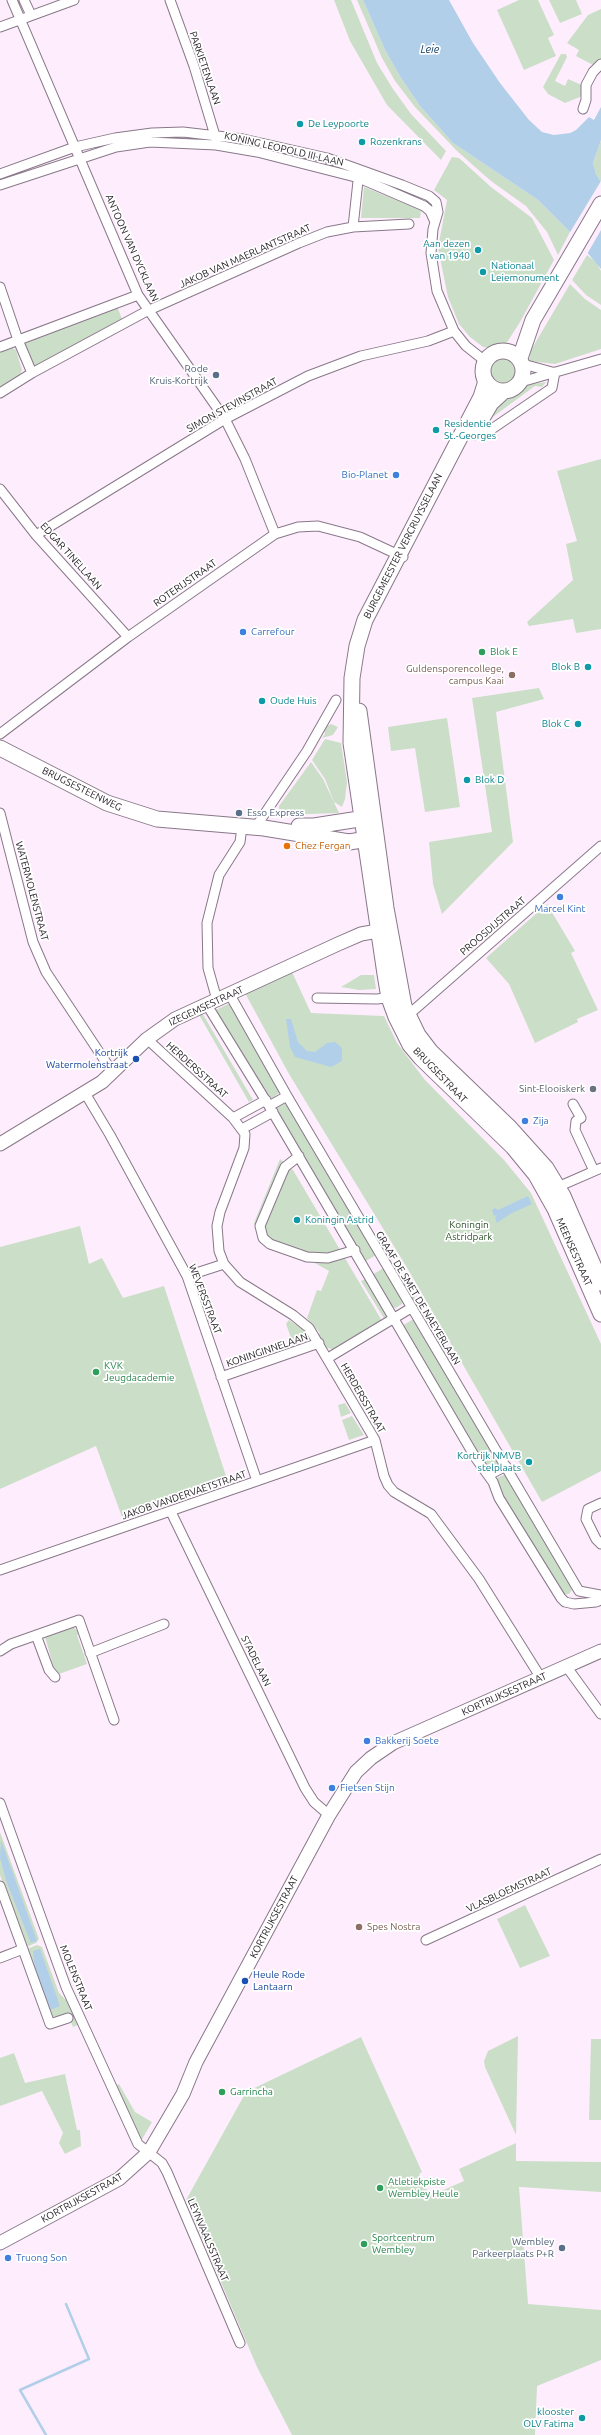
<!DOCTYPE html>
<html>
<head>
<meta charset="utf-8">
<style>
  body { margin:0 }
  canvas { display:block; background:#feeefd }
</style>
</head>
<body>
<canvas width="601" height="2435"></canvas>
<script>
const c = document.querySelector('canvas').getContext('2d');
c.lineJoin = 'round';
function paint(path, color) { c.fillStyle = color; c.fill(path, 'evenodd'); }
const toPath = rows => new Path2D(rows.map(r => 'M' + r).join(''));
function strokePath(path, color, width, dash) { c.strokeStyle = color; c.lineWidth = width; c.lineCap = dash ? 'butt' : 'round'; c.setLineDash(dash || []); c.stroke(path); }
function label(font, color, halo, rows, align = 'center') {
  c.font = font + ' Ubuntu,sans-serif'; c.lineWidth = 3.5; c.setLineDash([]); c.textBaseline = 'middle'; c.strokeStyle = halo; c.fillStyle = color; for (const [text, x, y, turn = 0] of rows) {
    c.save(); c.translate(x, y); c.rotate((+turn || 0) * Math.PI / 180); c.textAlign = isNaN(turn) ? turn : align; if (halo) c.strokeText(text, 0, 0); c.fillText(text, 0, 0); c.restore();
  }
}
const green = toPath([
  [334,0,351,0,377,63,393,89,411,114,446,151,441,160,387,105,350,41],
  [357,0,363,0,385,50,401,78,420,106,453,143,538,200,570,232,558,255,547,232,526,206,491,181,457,151,415,107,395,81,382,58],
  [519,0,538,0,554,35,548,38,556,56,524,70,497,10],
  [549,0,576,0,582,14,560,23],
  [601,9,601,61,593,65,576,56,579,50,567,43,588,15],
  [561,54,566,54,567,57,555,81,565,86,568,79,584,86,580,97,565,103,548,94,543,87],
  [601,140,601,182,596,174,593,163],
  [452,157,459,158,491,187,532,218,554,260,520,322,506,344,502,346,491,348,483,347,470,337,459,324,448,297,438,248,447,200,434,190],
  [364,187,421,210,420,218,361,218],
  [587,255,596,262,601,271,601,305,586,295,572,280],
  [570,284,585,299,601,310,601,349,555,364,529,361,531,350],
  [117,306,122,319,33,367,22,342],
  [11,347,16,350,22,370,19,376,0,388,0,349],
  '491 371a13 13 0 1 1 26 0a13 13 0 1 1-26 0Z',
  [546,382,542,387,535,386,490,419,502,399,517,394,526,385],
  [601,459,601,629,576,633,573,619,529,626,527,622,573,580,566,544,577,541,557,471],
  [539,688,544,699,496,712,513,842,442,914,433,884,429,842,492,832,472,698],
  [447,718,460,807,425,812,415,748,391,751,388,727],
  [331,724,338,727,333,735,322,738,325,734,324,728],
  [325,739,341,743,347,782,345,799,342,807,334,802,325,779,312,760],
  [311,762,323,779,339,813,279,815,279,806],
  [547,904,575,951,571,953,598,1010,577,1019,578,1022,535,1043,509,984,486,958],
  [292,972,311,1013,384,1016,397,1043,425,1080,504,1160,531,1193,601,1344,601,1471,542,1502,409,1271,289,1074,245,993],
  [361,975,374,975,376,989,359,990,341,987],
  [230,1003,281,1091,273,1098,267,1097,216,1010],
  [201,1011,253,1100,249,1102,198,1013],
  [283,1103,287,1103,378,1254,364,1262,276,1111,277,1106],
  [280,1159,293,1170,382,1321,334,1350,325,1347,318,1334,320,1333,307,1318,317,1290,321,1291,329,1271,257,1231,254,1223],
  [80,1226,89,1264,102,1258,123,1298,164,1286,228,1482,122,1517,96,1446,0,1489,0,1247],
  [392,1263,395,1264,422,1310,418,1313,389,1265],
  [385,1267,404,1300,402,1304,396,1308,392,1307,372,1275],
  [368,1278,388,1315,385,1320,361,1281],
  [415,1318,499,1462,491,1469,486,1468,402,1326],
  [289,1320,302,1329,308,1337,293,1343,286,1324],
  [345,1403,351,1413,341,1417,338,1405],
  [352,1416,364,1435,349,1440,342,1420],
  [505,1474,573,1588,569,1594,564,1595,495,1484,495,1479],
  [73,1627,80,1633,77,1635,87,1664,56,1675,45,1637],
  [0,1832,39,1939,36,1943,26,1947,0,1875],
  [525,1905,550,1956,520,1968,497,1919],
  [37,1945,42,1947,59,1993,69,2003,80,2024,73,2027,67,2013,56,2017,51,2016,27,1949],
  [518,2036,516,2135,485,2067,484,2061,488,2051],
  [361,2037,422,2172,419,2174,430,2196,464,2181,459,2169,516,2143,516,2161,601,2162,601,2192,519,2187,528,2304,601,2310,601,2360,537,2386,535,2435,292,2435,257,2367,186,2200,246,2092],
  [591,2039,601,2039,601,2120,589,2120],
  [14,2053,25,2083,65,2074,77,2130,80,2130,81,2146,65,2154,59,2143,63,2133,42,2091,0,2106,0,2058],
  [119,2084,135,2112,152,2122,141,2141,115,2086]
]);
const water = toPath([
  [363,0,449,0,473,43,500,83,529,120,542,132,554,135,570,133,576,130,589,117,594,120,601,107,601,140,593,163,596,174,601,182,601,269,570,232,538,200,453,143,420,106,401,78,385,50],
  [286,1019,291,1019,298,1042,307,1051,315,1052,327,1043,335,1042,342,1048,342,1061,331,1067,295,1057,290,1047],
  [528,1196,532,1204,510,1214,497,1223,495,1218,497,1215,494,1216,492,1210,495,1208,498,1210],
  [1,1840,37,1941,31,1943,7,1883,0,1858],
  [40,1949,60,2006,50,2010,35,1970,33,1951]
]);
const pier = toPath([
  [601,181,601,230,586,256,569,234]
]);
const stream = toPath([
  [46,2435,20,2390,89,2359,66,2304]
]);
const street = toPath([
  [12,0,138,295,225,419,245,459,275,534],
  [24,0,31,15],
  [170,0,194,66,216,139],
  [0,27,74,0],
  [583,109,586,100,586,85,593,72,601,64],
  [0,174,75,147,115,138,152,133,183,132,243,139,327,158,402,185,429,196,436,202,438,212,433,229,431,253,437,291,454,331,466,346,485,361],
  [0,185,116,147,150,142,216,145,257,152,359,178,424,206,430,211,435,222],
  [353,227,359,172],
  [0,287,18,340,32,373],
  [0,347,138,295],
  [523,364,552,372],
  [521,382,601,359],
  [0,393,32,373,147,311,299,243,327,232,353,227,409,224],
  [486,433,552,388,555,372],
  [0,489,36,535,128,637],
  [36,535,225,419,308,376,361,356,428,341,454,331],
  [0,734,128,637,275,534,298,527,318,526,360,537,403,557],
  [0,813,33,942,46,972,113,1073],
  [255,828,307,751,336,700],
  [230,995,287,1096,579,1591,601,1595],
  [317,998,377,999,393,997],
  [217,1000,208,968,207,923,219,875,240,842,242,827],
  [207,1005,269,1106,475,1457,493,1482,499,1498,561,1598,565,1602,574,1604,596,1602,601,1600],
  [404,1013,414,1010,601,846],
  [147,1039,233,1118,245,1134,244,1148,220,1212,217,1226,219,1251,224,1264,240,1282,293,1315,309,1328,375,1440,384,1476,388,1485,394,1492,431,1514,479,1579,541,1678],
  [85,1093,110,1135,187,1276,257,1481],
  [573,1104,581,1118,576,1121,575,1130,594,1171],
  [269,1106,287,1096],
  [233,1118,266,1100],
  [242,1129,273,1112],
  [299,1156,285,1167,281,1176,260,1226,263,1238,270,1244,307,1257,328,1258,355,1250],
  [553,1189,601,1168],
  [187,1276,224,1264],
  [328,1358,411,1308],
  [221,1377,319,1343],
  [489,1475,506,1466],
  [601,1503,588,1509,586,1519,596,1539,601,1544],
  [171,1512,305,1788,314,1802,329,1815],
  [0,1570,375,1440],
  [36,1635,49,1670,55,1677],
  [0,1651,11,1644,79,1620,114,1720],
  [90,1653,164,1624],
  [566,1666,601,1714],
  [0,1803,66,1987,138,2144,162,2163,167,2172,240,2343],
  [0,1886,50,2024,68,2018],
  [426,1940,601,1859],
  [0,1958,23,1949]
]);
const secondary = toPath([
  [0,1144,102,1082,147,1039,175,1019,338,944,361,934,389,929],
  [0,2243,119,2179,149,2152,183,2094,196,2062,329,1815,356,1772,371,1758,393,1743,601,1651]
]);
const primary = toPath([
  '483 371a20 20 0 1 1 40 0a20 20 0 1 1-40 0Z',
  [520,358,533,320,601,204],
  [486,381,481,397,365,620,357,646,352,678,351,743,385,974,389,998,396,1017,410,1045,421,1058,513,1147,536,1175,555,1209,601,1314],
  [474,432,491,403,504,391],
  [359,711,386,908,404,1006,418,1035,431,1052,510,1128,546,1168,563,1196,601,1283],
  [0,748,107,803,157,819,264,828,349,842,374,838],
  [299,826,314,826,372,817]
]);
const markers = [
  [300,124,4,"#0f9aa8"],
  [362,142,4,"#0f9aa8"],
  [478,250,4,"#0f9aa8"],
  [483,272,4,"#0f9aa8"],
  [216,375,4,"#5c6f8a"],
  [436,430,4,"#0f9aa8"],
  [396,475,4,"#3f7fe0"],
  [243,632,4,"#3f7fe0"],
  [482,652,4,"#2e9e5b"],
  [588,667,4,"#0f9aa8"],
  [512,675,4,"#8d6e63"],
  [262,701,4,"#0f9aa8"],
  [578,724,4,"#0f9aa8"],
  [467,780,4,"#0f9aa8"],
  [239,813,4,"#5c6f8a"],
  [287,846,4,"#e8710a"],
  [560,897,4,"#3f7fe0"],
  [136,1059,4,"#1a4fb4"],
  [593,1089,4,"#6b7280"],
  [525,1121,4,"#3f7fe0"],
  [297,1220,4,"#0f9aa8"],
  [96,1372,4,"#2e9e5b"],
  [529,1462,4,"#0f9aa8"],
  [367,1741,4,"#3f7fe0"],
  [332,1788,4,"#3f7fe0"],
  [359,1927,4,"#8d6e63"],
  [245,1981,4,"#1a4fb4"],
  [222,2092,4,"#2e9e5b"],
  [380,2188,4,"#2e9e5b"],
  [364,2244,4,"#2e9e5b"],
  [562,2248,4,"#5c6f8a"],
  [8,2258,4,"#3f7fe0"],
  [582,2418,4,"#0f9aa8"]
];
const streetNames = [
  ["PARKIETENLAAN",205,68,71],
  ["KONING LEOPOLD III-LAAN",284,149,13],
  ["ANTOON VAN DYCKLAAN",132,248,66],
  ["JAKOB VAN MAERLANTSTRAAT",245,256,-24],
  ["SIMON STEVINSTRAAT",232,405,-29],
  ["BURGEMEESTER VERCRUYSSELAAN",403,546,-63],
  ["EDGAR TINELLAAN",71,556,48],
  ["ROTERIJSTRAAT",185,583,-35],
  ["BRUGSESTEENWEG",82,789,26],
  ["WATERMOLENSTRAAT",32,891,75],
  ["PROOSDIJSTRAAT",493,926,-41],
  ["IZEGEMSESTRAAT",206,1006,-25],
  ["HERDERSSTRAAT",197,1070,42],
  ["BRUGSESTRAAT",440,1075,46],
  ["MEENSESTRAAT",574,1252,66],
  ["GRAAF DE SMET DE NAEYERLAAN",418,1298,59],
  ["WEVERSSTRAAT",205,1299,69],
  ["KONINGINNELAAN",267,1350,-19],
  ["HERDERSSTRAAT",363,1398,60],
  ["JAKOB VANDERVAETSTRAAT",184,1495,-19],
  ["STADELAAN",256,1661,64],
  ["KORTRIJKSESTRAAT",504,1694,-24],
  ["VLASBLOEMSTRAAT",509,1890,-25],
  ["KORTRIJKSESTRAAT",274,1917,-62],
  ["MOLENSTRAAT",76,1978,68],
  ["KORTRIJKSESTRAAT",82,2198,-29],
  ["LEYNVAALSSTRAAT",208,2240,67]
];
const cultureNames = [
  ["De Leypoorte",308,124],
  ["Rozenkrans",370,142],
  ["Aan dezen",470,244,"right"],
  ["van 1940",470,256,"right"],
  ["Nationaal",491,266],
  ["Leiemonument",491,278],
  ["Residentie",444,424],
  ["St.-Georges",444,436],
  ["Blok B",580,667,"right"],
  ["Oude Huis",270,701],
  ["Blok C",570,724,"right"],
  ["Blok D",475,780],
  ["Koningin Astrid",305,1220],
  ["Kortrijk NMVB",521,1456,"right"],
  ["stelplaats",521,1468,"right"],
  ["klooster",574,2412,"right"],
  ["OLV Fatima",574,2424,"right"]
];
const serviceNames = [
  ["Rode",208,369],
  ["Kruis-Kortrijk",208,381],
  ["Esso Express",247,813,"left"],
  ["Wembley",554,2242],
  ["Parkeerplaats P+R",554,2254]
];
const shopNames = [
  ["Bio-Planet",388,475,"right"],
  ["Carrefour",251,632],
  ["Marcel Kint",560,909,"center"],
  ["Zija",533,1121],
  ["Bakkerij Soete",375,1741],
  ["Fietsen Stijn",340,1788],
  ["Truong Son",16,2258]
];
const leisureNames = [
  ["Blok E",490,652],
  ["KVK",104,1366],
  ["Jeugdacademie",104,1378],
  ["Garrincha",230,2092],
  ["Atletiekpiste",388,2182],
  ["Wembley Heule",388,2194],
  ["Sportcentrum",372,2238],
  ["Wembley",372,2250]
];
const educationNames = [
  ["Guldensporencollege,",504,669],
  ["campus Kaai",504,681],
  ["Spes Nostra",367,1927,"left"]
];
const foodNames = [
  ["Chez Fergan",295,846]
];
const transitNames = [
  ["Kortrijk",128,1053],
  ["Watermolenstraat",128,1065],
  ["Heule Rode",253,1975,"left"],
  ["Lantaarn",253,1987,"left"]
];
const worshipNames = [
  ["Sint-Elooiskerk",585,1089]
];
const parkNames = [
  ["Koningin",469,1225],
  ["Astridpark",469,1237]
];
const waterNames = [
  ["Leie",430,49]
];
paint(green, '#cbdec8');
paint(water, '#b2cfe9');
paint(pier, '#feeefd');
strokePath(stream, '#b2cfe9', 2.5);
strokePath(street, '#897889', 11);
strokePath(secondary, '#897889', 15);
strokePath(primary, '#897889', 17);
strokePath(street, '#fff', 9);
strokePath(secondary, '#fff', 13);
strokePath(primary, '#fff', 15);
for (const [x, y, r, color] of markers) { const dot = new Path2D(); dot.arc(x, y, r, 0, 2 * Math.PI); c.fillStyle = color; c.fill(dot); strokePath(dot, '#fff', 1.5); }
label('10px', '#211b21', '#fff', streetNames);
label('10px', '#0d838f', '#fff', cultureNames, 'left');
label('10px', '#4e5e75', '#fff', serviceNames, 'right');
label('10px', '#366cbe', '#fff', shopNames, 'left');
label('10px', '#27864d', '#fff', leisureNames, 'left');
label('10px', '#785e54', '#fff', educationNames, 'right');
label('10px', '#c56008', '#fff', foodNames, 'left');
label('10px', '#164399', '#fff', transitNames, 'right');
label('10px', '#5b616d', '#fff', worshipNames, 'right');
label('10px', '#2e522a', '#fff', parkNames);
label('italic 11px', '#134063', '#fff', waterNames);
</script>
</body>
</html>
